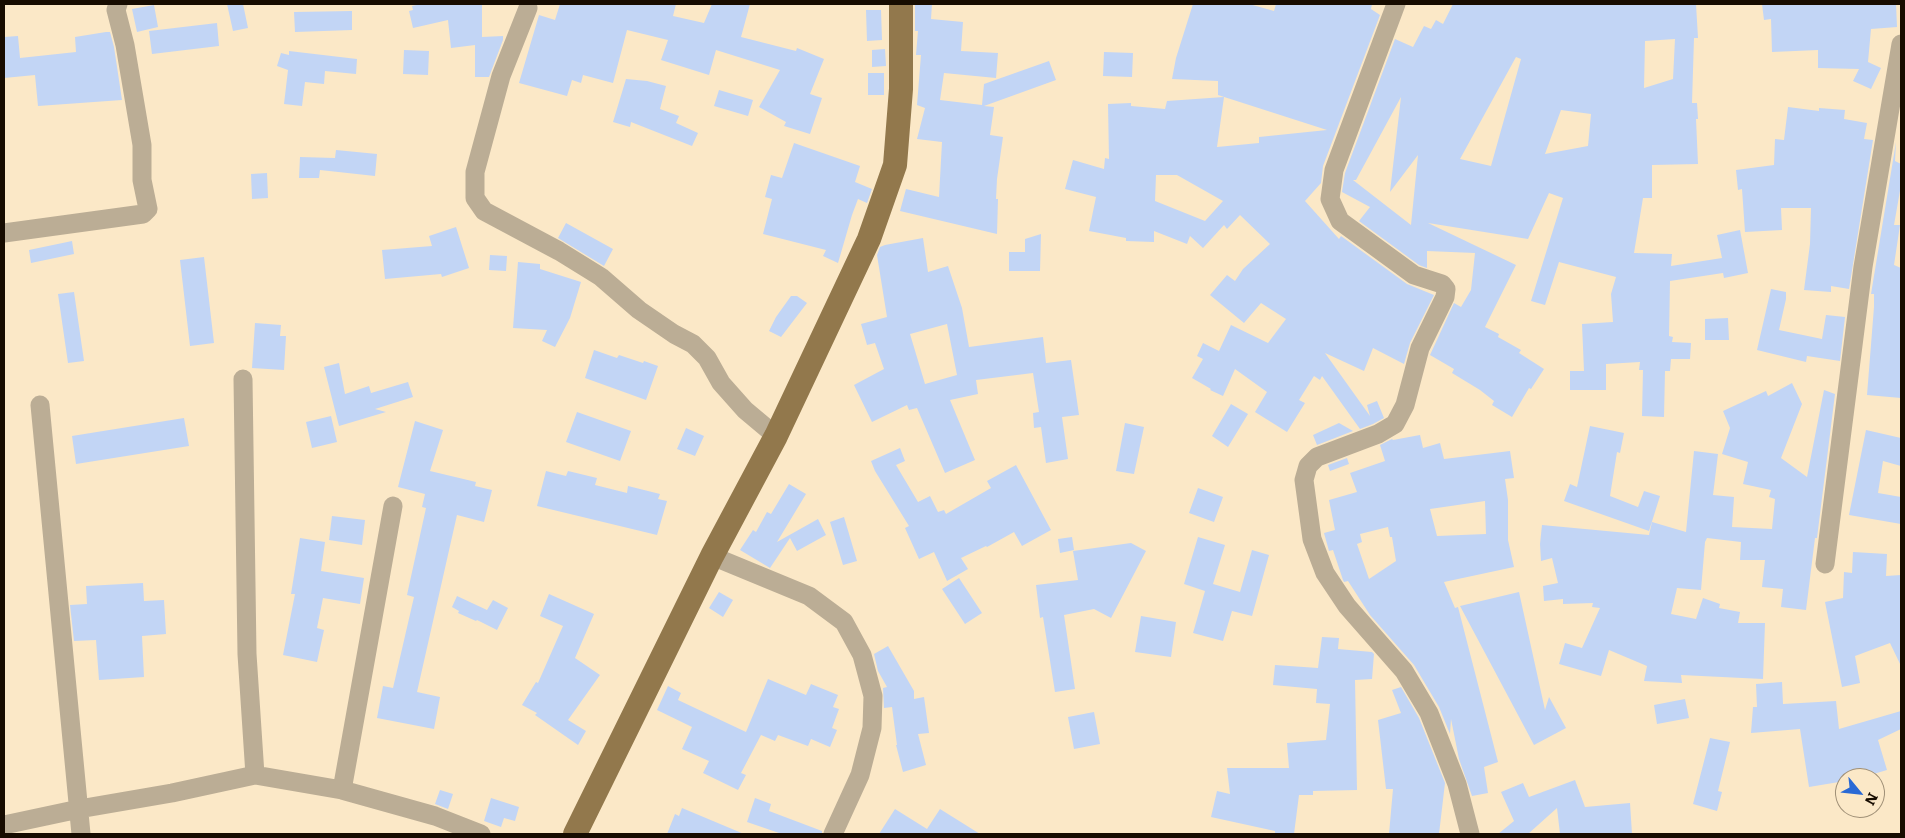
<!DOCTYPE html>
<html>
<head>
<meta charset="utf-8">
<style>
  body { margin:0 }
  #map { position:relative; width:1905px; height:838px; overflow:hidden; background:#fbe8c7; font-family:Literata,serif }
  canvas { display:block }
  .frame { position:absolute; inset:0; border:5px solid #170c00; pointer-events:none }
  .north { position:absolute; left:1835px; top:768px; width:50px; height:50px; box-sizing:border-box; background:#fbe8c7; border:1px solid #a09077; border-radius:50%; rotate:118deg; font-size:14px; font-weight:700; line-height:20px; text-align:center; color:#170c00 }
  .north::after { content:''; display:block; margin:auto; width:18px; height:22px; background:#2969d5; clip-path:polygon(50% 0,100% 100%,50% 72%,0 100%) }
</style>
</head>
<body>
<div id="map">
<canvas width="1905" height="838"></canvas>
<div class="frame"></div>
<div class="north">N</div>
</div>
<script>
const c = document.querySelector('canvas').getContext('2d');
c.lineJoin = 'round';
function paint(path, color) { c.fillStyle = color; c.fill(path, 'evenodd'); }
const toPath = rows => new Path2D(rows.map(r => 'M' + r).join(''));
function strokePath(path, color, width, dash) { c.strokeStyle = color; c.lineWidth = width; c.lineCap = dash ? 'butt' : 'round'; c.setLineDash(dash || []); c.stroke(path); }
const building = toPath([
  [227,4,243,4,248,28,233,31],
  [421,4,482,4,482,37,503,36,503,40,489,77,475,77,475,45,451,48,448,20,413,28,409,11,413,10,412,6],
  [560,4,676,4,673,16,704,23,712,4,750,4,741,37,796,51,797,48,824,59,810,94,822,98,810,134,784,126,786,122,759,107,780,70,716,50,709,75,661,60,668,40,627,30,613,83,583,75,581,83,572,80,567,96,519,83,539,15,555,20],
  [915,4,932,4,931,19,963,22,961,51,998,53,996,78,944,73,940,100,982,105,984,84,1049,61,1056,80,984,106,994,107,990,135,1003,137,997,179,996,199,998,199,997,234,900,211,906,189,939,197,942,142,917,139,925,108,917,105,921,55,916,55,918,31,915,31],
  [1193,4,1249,4,1274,11,1276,4,1372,4,1371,9,1380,15,1323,166,1321,183,1305,201,1339,239,1341,236,1407,284,1434,295,1410,343,1404,364,1373,348,1364,371,1325,353,1370,416,1367,405,1377,401,1384,418,1373,424,1360,429,1322,376,1320,380,1314,376,1299,400,1305,403,1287,432,1255,412,1267,392,1235,369,1223,396,1210,390,1211,389,1192,378,1203,359,1197,356,1203,343,1219,351,1231,325,1268,343,1286,319,1261,303,1244,323,1210,295,1227,275,1235,281,1243,269,1270,244,1240,215,1227,229,1224,225,1203,248,1190,236,1187,244,1154,231,1154,242,1126,241,1126,238,1089,231,1096,197,1065,189,1073,160,1104,169,1105,158,1109,159,1108,104,1131,103,1131,106,1165,109,1167,101,1224,97,1217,147,1259,143,1259,137,1327,130,1218,95,1218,81,1172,79,1176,58],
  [1156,175,1177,175,1223,201,1205,221,1155,201],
  [1453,4,1696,4,1698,38,1694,38,1692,103,1697,103,1698,119,1696,119,1698,164,1652,165,1652,198,1643,198,1634,253,1672,254,1671,266,1722,258,1717,235,1740,230,1748,273,1724,278,1723,273,1670,281,1669,336,1673,337,1672,342,1691,343,1690,359,1671,359,1670,371,1665,371,1664,417,1642,416,1643,370,1639,370,1640,362,1606,364,1606,390,1570,390,1570,371,1584,371,1582,324,1613,322,1611,294,1616,277,1559,262,1545,305,1531,301,1563,198,1549,193,1528,239,1428,223,1516,265,1485,327,1499,334,1498,337,1521,350,1519,353,1544,369,1531,389,1529,388,1512,417,1492,405,1494,401,1480,390,1452,373,1454,369,1430,355,1454,303,1461,307,1471,290,1475,253,1427,251,1427,268,1419,265,1359,221,1370,207,1342,192,1345,173,1395,39,1413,47,1424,26,1431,29,1436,20,1443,24],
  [1675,39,1673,79,1644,88,1645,41],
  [1516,57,1521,59,1491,166,1460,159],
  [1401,97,1390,192,1418,155,1411,225,1353,180,1356,180],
  [1561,110,1591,114,1588,146,1545,154],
  [1762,4,1896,4,1897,27,1871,29,1868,62,1881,68,1871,89,1853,81,1859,69,1818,68,1818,50,1772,52,1771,19,1764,20],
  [154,5,158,27,137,32,132,9],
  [866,10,881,10,882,40,867,41],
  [352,11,352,30,295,32,294,12],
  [217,23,219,46,152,54,149,31],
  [106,32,110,32,114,47,122,100,38,106,35,75,4,78,4,37,18,36,20,58,76,52,75,37],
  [885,49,886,66,872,67,872,50],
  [404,50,429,51,428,75,403,74],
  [289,51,357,59,356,74,325,71,324,84,305,82,302,106,284,104,288,70,277,66,281,53,289,55],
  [1104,52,1133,53,1132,77,1103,76],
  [868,73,884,73,884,95,868,95],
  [626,79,647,81,666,86,660,109,679,116,676,123,698,133,692,146,631,122,630,127,613,122],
  [719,90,753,100,748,116,714,106],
  [1788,107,1819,111,1819,108,1845,110,1844,119,1867,123,1864,139,1873,140,1849,289,1831,286,1831,292,1804,290,1810,244,1811,208,1781,208,1782,230,1745,232,1742,189,1738,190,1736,170,1774,165,1775,139,1784,140],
  [1896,142,1895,161,1901,164,1901,185,1894,225,1900,225,1894,265,1901,268,1901,398,1867,395,1874,307,1874,294,1871,294],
  [794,143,860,166,855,182,872,189,867,203,858,199,852,215,838,263,823,256,826,250,763,234,772,199,765,197,771,175,782,178],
  [336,150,377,154,375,176,320,170,319,178,299,178,300,157,335,158],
  [267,173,268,198,252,199,251,174],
  [566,223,613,249,604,266,558,238],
  [456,227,469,268,442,277,441,274,385,279,382,250,432,246,429,236],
  [1041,234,1040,271,1009,271,1009,252,1025,252,1025,239],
  [923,238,928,272,948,266,962,308,969,347,1043,337,1046,363,1071,360,1079,415,1062,417,1068,459,1046,463,1041,427,1034,428,1033,413,1039,412,1033,373,976,380,978,394,950,400,975,460,945,473,917,408,909,410,907,405,872,422,854,385,884,369,875,343,867,345,861,324,887,317,877,255,880,247,885,245],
  [947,324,957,375,925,384,910,334],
  [72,241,74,254,31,263,29,250],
  [490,255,507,256,506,271,489,270],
  [204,257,214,343,190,346,180,260],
  [518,262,540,264,540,269,581,282,570,318,555,347,542,341,547,330,513,328],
  [1771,289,1786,292,1786,299,1779,330,1822,339,1826,315,1845,317,1840,361,1807,356,1806,362,1757,350],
  [74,292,84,361,68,363,58,294],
  [791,296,797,296,807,303,781,337,769,331,776,317],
  [1728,318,1729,340,1705,340,1705,319],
  [255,323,281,325,280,336,286,336,284,370,252,368],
  [594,350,617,358,619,355,643,363,644,361,658,366,646,400,585,378],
  [339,363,345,394,369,386,371,393,408,382,413,397,375,409,386,412,339,426,324,367],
  [1792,383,1802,404,1781,458,1807,477,1824,390,1835,394,1817,538,1815,538,1806,610,1781,607,1783,589,1762,587,1765,560,1740,560,1741,542,1707,538,1705,542,1701,590,1677,588,1671,614,1696,619,1703,598,1720,604,1719,608,1740,612,1738,623,1765,623,1763,679,1681,675,1682,683,1644,681,1647,666,1609,650,1601,676,1559,664,1565,643,1582,648,1600,608,1592,607,1593,603,1563,604,1563,599,1544,601,1543,586,1558,583,1552,558,1541,561,1540,544,1542,525,1649,535,1652,522,1686,532,1694,451,1718,454,1713,495,1734,497,1732,527,1772,529,1775,499,1769,497,1771,490,1743,484,1748,462,1722,454,1730,428,1723,411,1766,391,1768,396],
  [1231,404,1248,414,1228,447,1212,436],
  [577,412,631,431,620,461,566,442],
  [331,416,337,442,312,448,306,422],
  [184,418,189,446,76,464,72,436],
  [415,421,443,430,430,471,476,482,475,486,492,490,484,522,457,515,417,692,440,697,434,729,377,718,383,686,393,688,414,597,407,595,426,508,422,507,425,494,398,487],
  [1125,423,1144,427,1134,474,1116,471],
  [1339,423,1353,431,1317,445,1313,435],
  [1590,426,1624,433,1620,453,1617,452,1610,496,1638,507,1644,491,1660,496,1649,531,1564,501,1570,484,1577,487],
  [686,428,704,436,695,456,677,449],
  [1866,430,1901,438,1901,466,1883,461,1878,493,1901,497,1901,524,1849,515],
  [1420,435,1423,448,1440,443,1444,459,1510,451,1514,478,1505,479,1508,500,1508,540,1514,567,1444,582,1455,608,1458,607,1498,762,1484,767,1488,793,1472,796,1459,759,1451,719,1450,734,1439,707,1414,665,1370,615,1348,581,1344,582,1343,580,1333,550,1329,551,1324,533,1335,530,1329,500,1357,492,1350,473,1385,461,1380,445,1392,439,1393,440],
  [1485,501,1486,534,1437,536,1430,509],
  [1388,527,1390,537,1392,537,1396,561,1369,579,1357,544,1362,542,1360,534],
  [900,448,905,461,896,465,918,502,930,496,938,512,944,510,946,514,991,488,987,481,1016,465,1051,530,1022,546,1014,532,987,547,986,546,961,558,968,569,947,581,934,552,919,559,905,528,909,526,875,471,871,461],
  [1347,458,1349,464,1330,471,1328,465],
  [546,471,566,476,568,471,597,478,595,485,627,493,628,486,660,494,658,499,667,501,657,535,537,506],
  [789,484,806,494,777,542,818,519,826,535,797,551,790,538,770,568,740,550,753,530,756,532,767,512,771,514],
  [1198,488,1223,497,1214,522,1189,513],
  [332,516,365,520,362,545,329,540],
  [844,517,857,561,843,565,830,522],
  [1072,537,1074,550,1060,553,1058,539],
  [1198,537,1225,545,1213,584,1240,592,1252,550,1269,555,1252,616,1232,611,1223,641,1193,633,1205,591,1184,584],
  [300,538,325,542,321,571,364,578,360,604,323,598,317,628,324,630,317,662,283,655,295,594,291,594],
  [1131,543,1146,551,1111,618,1094,609,1064,615,1075,689,1055,692,1043,617,1040,618,1036,585,1078,580,1073,551],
  [1853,552,1887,554,1886,576,1901,575,1901,666,1890,643,1855,656,1860,683,1842,687,1825,602,1843,598,1844,572,1852,573],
  [959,578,982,613,965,624,942,589],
  [143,583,144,601,164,600,166,634,142,636,144,677,99,680,96,640,74,641,70,605,87,604,86,586],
  [719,592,733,600,723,617,709,608],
  [1519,592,1545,710,1549,697,1566,728,1534,745,1460,606],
  [549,594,594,614,575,658,600,675,568,720,586,731,578,745,535,715,537,713,522,705,536,682,538,683,563,626,540,616],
  [457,596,487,610,493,600,508,608,497,630,477,620,476,621,458,613,459,611,452,607],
  [1141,616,1176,622,1171,657,1135,652],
  [1322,637,1339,638,1338,649,1372,652,1374,654,1372,679,1355,680,1357,790,1313,791,1313,795,1299,795,1294,834,1275,834,1275,831,1211,817,1217,791,1230,794,1227,768,1289,768,1287,743,1326,740,1330,704,1316,703,1317,689,1273,685,1275,665,1318,668],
  [888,646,914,691,914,699,924,697,929,733,918,734,926,765,903,772,896,745,897,745,892,707,884,708,883,688,887,687,878,671,874,654],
  [768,679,806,695,811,684,838,695,833,707,839,709,832,728,837,730,830,747,811,739,808,746,778,735,775,741,761,735,741,773,746,775,738,790,703,773,709,761,682,749,692,727,657,710,668,686,681,693,678,700,746,732],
  [1782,682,1783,704,1836,701,1839,729,1901,711,1901,729,1878,740,1887,770,1860,778,1845,778,1845,781,1809,787,1800,729,1751,733,1753,707,1757,707,1756,684],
  [1401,687,1419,718,1445,783,1439,834,1389,834,1393,789,1386,789,1378,720,1401,713,1392,690],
  [1685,699,1689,718,1657,724,1654,705],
  [1094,712,1100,744,1074,749,1068,717],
  [1710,738,1730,742,1718,791,1722,792,1717,811,1693,804],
  [1575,780,1585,807,1630,803,1632,834,1560,834,1557,808,1528,834,1498,834,1514,821,1501,792,1523,783,1529,797],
  [440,790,453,794,448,809,435,804],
  [491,798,519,807,515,821,504,818,501,827,484,821],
  [755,798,771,804,769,811,822,831,822,834,782,834,747,822],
  [682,808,744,834,667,834,675,814,679,816],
  [895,809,927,829,940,809,980,834,879,834]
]);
const minor = toPath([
  [1396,4,1334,170,1330,199,1340,221,1414,275,1442,284,1446,289,1445,297,1420,348,1405,405,1395,424,1378,434,1317,457,1308,466,1304,480,1312,539,1325,573,1347,606,1404,671,1429,713,1457,784,1470,834],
  [528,8,501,76,475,172,475,198,484,211,559,251,601,277,639,310,674,334,693,344,707,358,721,383,745,410,776,436],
  [4,233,143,214,148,209,142,180,142,145,125,45,116,10,118,4],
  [243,379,247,654,255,775],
  [40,405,81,834],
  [712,556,809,596,844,622,862,655,873,696,872,728,860,775,833,834],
  [1825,564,1863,267,1901,44],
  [342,790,393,506],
  [4,825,79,809,172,793,255,775,342,790,435,816,481,834]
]);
const major = toPath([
  [575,834,712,556,776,436,869,239,895,165,901,89,901,4]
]);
paint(building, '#c2d5f5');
strokePath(minor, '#bbad95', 19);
strokePath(major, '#92784c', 24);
</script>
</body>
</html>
